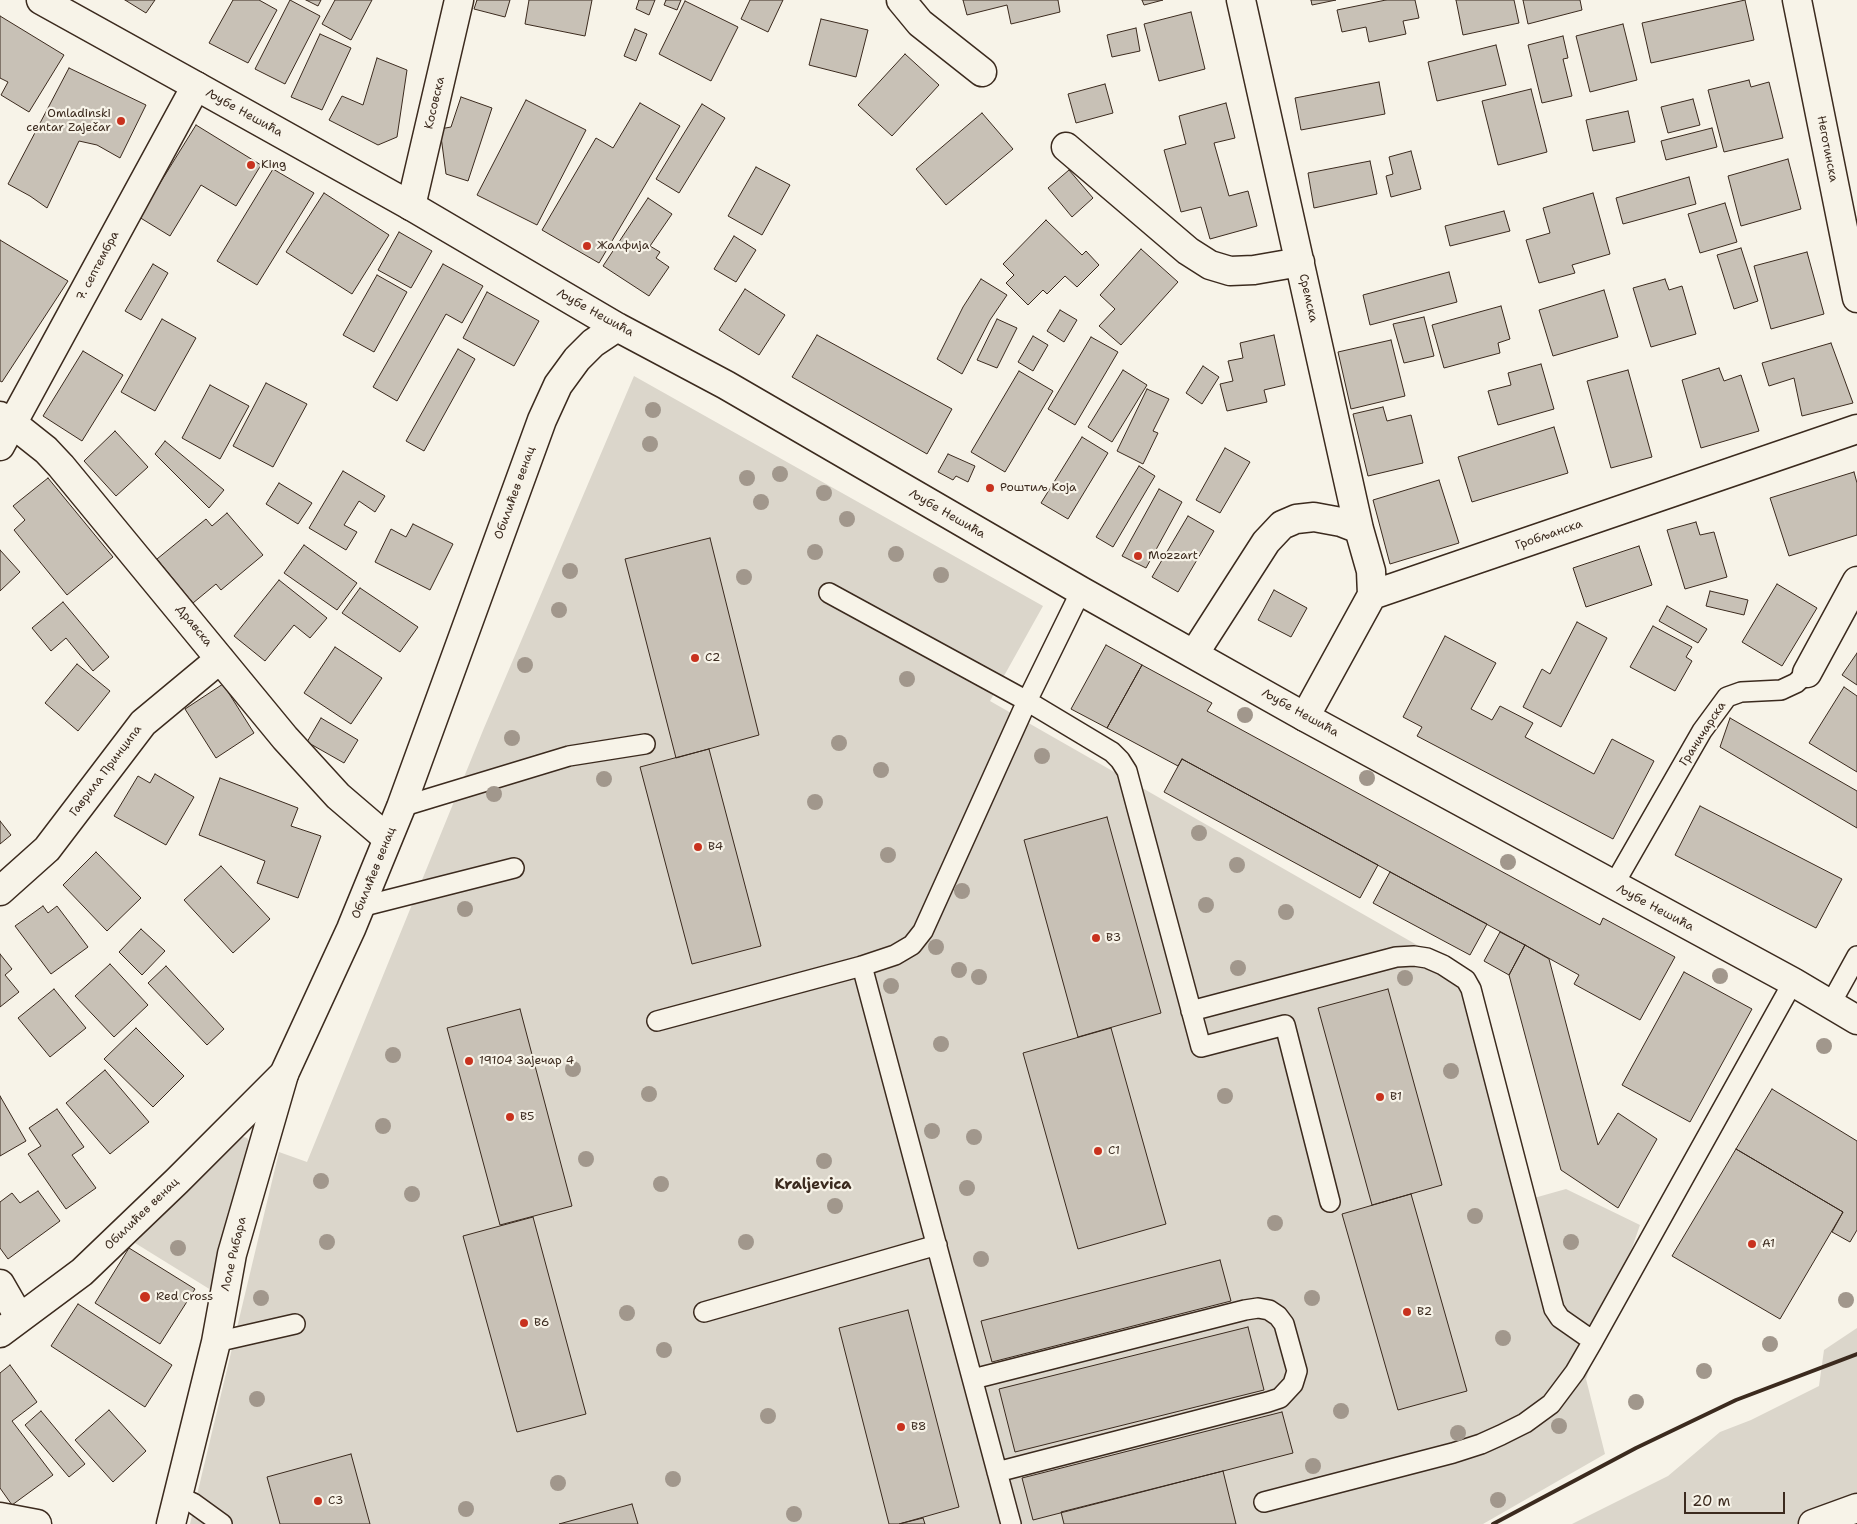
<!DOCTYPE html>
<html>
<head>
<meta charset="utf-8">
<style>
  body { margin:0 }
  #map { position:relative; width:1857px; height:1524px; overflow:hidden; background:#f7f3e8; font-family:"Shantell Sans",sans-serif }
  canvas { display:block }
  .scale { position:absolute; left:1684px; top:1492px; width:101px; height:22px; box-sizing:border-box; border:2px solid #3b2a1e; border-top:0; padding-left:6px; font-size:15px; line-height:18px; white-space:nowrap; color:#3b2a1e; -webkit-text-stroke:4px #f7f3e8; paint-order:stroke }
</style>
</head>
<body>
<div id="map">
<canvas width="1857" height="1524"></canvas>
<div class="scale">20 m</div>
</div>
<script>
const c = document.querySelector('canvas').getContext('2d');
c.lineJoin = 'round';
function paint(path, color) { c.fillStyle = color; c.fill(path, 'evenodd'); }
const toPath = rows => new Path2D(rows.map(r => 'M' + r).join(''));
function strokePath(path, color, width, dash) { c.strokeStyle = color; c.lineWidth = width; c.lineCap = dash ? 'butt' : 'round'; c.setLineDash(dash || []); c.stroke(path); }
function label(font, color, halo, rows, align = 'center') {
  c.font = font + ' "Shantell Sans",sans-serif'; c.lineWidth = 4.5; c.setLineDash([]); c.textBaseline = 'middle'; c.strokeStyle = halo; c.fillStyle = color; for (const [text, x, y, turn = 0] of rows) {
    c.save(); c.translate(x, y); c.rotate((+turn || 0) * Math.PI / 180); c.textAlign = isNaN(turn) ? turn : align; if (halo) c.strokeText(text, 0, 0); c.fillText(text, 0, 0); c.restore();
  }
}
const green = toPath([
  [634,376,1043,606,990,701,1480,981,1534,1198,1566,1189,1640,1225,1586,1379,1605,1454,1483,1524,190,1524,279,1152,307,1162,484,728],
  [240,1136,247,1138,251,1145,211,1290,135,1243,235,1138],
  [1857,1328,1857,1524,1572,1524,1668,1476,1720,1432,1751,1420,1819,1386,1824,1350]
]);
const building = toPath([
  [125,0,155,0,146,13,125,0],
  [233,0,259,0,277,10,248,63,209,43,233,0],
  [290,0,320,16,285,84,255,69,290,0],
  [306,0,321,0,318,6,306,0],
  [335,0,372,0,351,40,322,24,335,0],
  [477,0,510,0,505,17,474,9,477,0],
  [529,0,592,0,585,36,525,24,529,0],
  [639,0,655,0,649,15,636,9,639,0],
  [666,0,681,0,677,10,664,5,666,0],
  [750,0,783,0,768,32,741,19,750,0],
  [963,0,1058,0,1060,12,1011,24,1007,5,967,15,963,0],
  [1142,0,1163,0,1144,5,1142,0],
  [1311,0,1336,0,1312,5,1311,0],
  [1386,0,1415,0,1419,18,1403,21,1406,34,1369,42,1366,27,1342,32,1337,10,1386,0],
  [1456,0,1514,0,1519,23,1463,35,1456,0],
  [1523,0,1580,0,1582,10,1528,24,1523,0],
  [1745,0,1754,40,1651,63,1642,23,1745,0],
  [685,1,738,27,711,81,659,54,685,1],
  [1191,12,1205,69,1159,81,1144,24,1191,12],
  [0,16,64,55,29,112,1,95,8,82,0,78,0,16],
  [821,19,868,30,856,77,809,65,821,19],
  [1623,24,1637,80,1590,92,1576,36,1623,24],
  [1136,28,1140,51,1112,57,1107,35,1136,28],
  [635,29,647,34,636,61,624,56,635,29],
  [320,34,351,48,322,110,291,97,320,34],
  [1563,36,1568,58,1563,59,1572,96,1542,103,1528,45,1563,36],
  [1496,45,1506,85,1437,101,1428,62,1496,45],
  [905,54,939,85,892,136,858,105,905,54],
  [377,58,407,70,397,137,378,145,329,120,342,96,363,105,377,58],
  [69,68,146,105,120,158,97,145,79,141,47,208,30,196,8,184,69,68],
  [1749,80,1751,87,1769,82,1783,138,1724,152,1708,90,1749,80],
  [1379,82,1385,114,1301,130,1295,98,1379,82],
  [1105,84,1113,113,1076,123,1068,94,1105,84],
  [1531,89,1547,152,1498,165,1482,101,1531,89],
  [461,97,492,108,468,181,446,174,440,129,451,127,461,97],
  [1693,99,1700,125,1668,133,1661,107,1693,99],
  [526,100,586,130,537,225,477,195,526,100],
  [640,103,680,126,599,263,542,230,596,138,613,148,640,103],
  [1226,103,1235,138,1214,143,1229,196,1248,191,1257,226,1210,239,1201,207,1181,212,1164,150,1186,144,1179,116,1226,103],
  [702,104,725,118,679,193,656,179,702,104],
  [1628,111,1635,142,1593,151,1586,120,1628,111],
  [982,113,1013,149,946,205,916,169,982,113],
  [196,125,261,165,236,206,201,185,170,236,139,217,196,125],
  [1712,128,1717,147,1666,160,1661,141,1712,128],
  [1411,151,1421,189,1391,197,1386,176,1393,174,1389,157,1411,151],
  [1788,159,1801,209,1741,226,1728,176,1788,159],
  [1370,161,1377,194,1314,208,1308,173,1370,161],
  [756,167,790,185,762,235,728,216,756,167],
  [273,169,314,193,257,285,217,261,273,169],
  [1069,170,1093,198,1072,217,1048,188,1069,170],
  [1689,177,1696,204,1623,224,1616,198,1689,177],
  [324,193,389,235,352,294,286,252,324,193],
  [1593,193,1610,254,1572,265,1575,273,1539,283,1526,240,1550,233,1543,208,1593,193],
  [648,198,672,214,650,246,660,252,656,258,669,267,649,296,603,266,648,198],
  [1725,203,1737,242,1700,253,1688,214,1725,203],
  [1504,211,1510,231,1450,246,1445,226,1504,211],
  [1046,220,1082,255,1086,251,1099,265,1077,287,1065,276,1047,294,1043,290,1028,305,1006,283,1014,275,1003,264,1046,220],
  [399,232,432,251,411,288,378,270,399,232],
  [734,236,756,250,736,282,714,269,734,236],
  [0,240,68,281,2,382,0,381,0,240],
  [1741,248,1758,301,1734,309,1717,255,1741,248],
  [1141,249,1178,282,1121,345,1099,326,1115,309,1100,295,1141,249],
  [1807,252,1824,314,1771,329,1754,266,1807,252],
  [153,264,168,273,141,320,125,311,153,264],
  [443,264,483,286,462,323,446,314,397,401,373,387,443,264],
  [1449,272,1457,302,1370,325,1363,295,1449,272],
  [377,275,407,292,374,352,343,335,377,275],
  [981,279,1007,295,990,320,962,374,937,359,963,307,981,279],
  [1665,279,1669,290,1682,286,1696,334,1651,347,1633,288,1665,279],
  [745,289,785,315,759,355,719,330,745,289],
  [1604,290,1618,337,1553,356,1539,310,1604,290],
  [487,292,539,321,514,366,463,338,487,292],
  [1501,306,1510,339,1498,343,1500,353,1444,368,1432,325,1501,306],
  [1060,310,1077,320,1064,342,1047,331,1060,310],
  [1424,317,1434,356,1404,363,1393,324,1424,317],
  [162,319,196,338,155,411,121,392,162,319],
  [997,319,1017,328,997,368,977,360,997,319],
  [817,335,952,409,927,454,792,377,817,335],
  [1274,335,1285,385,1264,390,1267,402,1227,411,1220,384,1233,381,1228,361,1243,358,1240,343,1274,335],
  [1033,336,1048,345,1033,371,1018,362,1033,336],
  [1091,337,1118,352,1075,425,1048,409,1091,337],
  [1391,340,1405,396,1351,409,1338,352,1391,340],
  [1831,343,1853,403,1802,416,1794,378,1769,386,1762,363,1831,343],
  [458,349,475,359,424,451,406,441,458,349],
  [83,351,123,375,82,441,43,416,83,351],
  [1541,364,1554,409,1498,425,1488,391,1511,385,1508,373,1541,364],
  [1203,366,1219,377,1202,404,1186,393,1203,366],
  [1719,368,1724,381,1741,375,1759,431,1701,448,1682,380,1719,368],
  [1123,370,1147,385,1112,442,1088,427,1123,370],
  [1628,370,1652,457,1611,468,1587,381,1628,370],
  [1019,371,1053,391,1005,472,971,452,1019,371],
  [266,383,307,404,273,467,233,446,266,383],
  [210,385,249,406,220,459,182,438,210,385],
  [1147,389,1169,399,1153,431,1158,433,1143,464,1117,451,1147,389],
  [1383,407,1387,421,1411,415,1423,463,1368,476,1353,414,1383,407],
  [1554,427,1568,473,1472,502,1458,457,1554,427],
  [115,431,148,467,116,496,84,461,115,431],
  [1082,437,1108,453,1068,519,1041,503,1082,437],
  [165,441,224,490,209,508,155,454,165,441],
  [1225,448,1250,462,1220,513,1196,500,1225,448],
  [948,454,975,466,968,482,956,476,953,480,938,472,948,454],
  [1139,466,1155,476,1113,547,1096,537,1139,466],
  [343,471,385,496,375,512,359,501,344,525,357,532,346,550,309,528,343,471],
  [1854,472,1857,483,1857,535,1789,556,1770,498,1854,472],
  [48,478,113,557,67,595,14,530,25,520,13,506,48,478],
  [1439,480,1459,543,1390,564,1373,500,1439,480],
  [279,483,312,503,298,524,266,504,279,483],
  [1159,489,1182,502,1146,568,1122,556,1159,489],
  [227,513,263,555,221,590,216,584,193,603,157,559,206,519,212,526,227,513],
  [1188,516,1214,531,1178,592,1152,577,1188,516],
  [1696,522,1700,535,1714,532,1727,577,1685,589,1667,530,1696,522],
  [413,524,453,544,430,590,375,562,391,529,406,537,413,524],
  [710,538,759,735,676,758,625,559,710,538],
  [304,545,357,583,337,610,284,573,304,545],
  [1639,546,1652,585,1586,607,1573,568,1639,546],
  [0,550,20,572,0,591,0,550],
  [279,580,327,618,310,638,294,625,265,661,234,636,279,580],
  [1777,584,1817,608,1782,666,1742,642,1777,584],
  [360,588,418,627,400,652,342,613,360,588],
  [1274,590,1307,608,1291,637,1258,620,1274,590],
  [1710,591,1748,600,1744,615,1706,606,1710,591],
  [63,602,109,657,93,671,66,638,51,651,32,628,63,602],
  [1667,606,1707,629,1698,643,1659,621,1667,606],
  [1577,622,1607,638,1561,727,1523,707,1542,669,1550,674,1577,622],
  [1653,626,1692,647,1686,657,1692,661,1675,691,1630,667,1653,626],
  [1445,636,1496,663,1471,709,1492,720,1500,706,1533,723,1525,737,1594,774,1612,739,1654,761,1613,839,1417,736,1422,727,1403,717,1445,636],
  [1106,645,1142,665,1107,728,1071,709,1106,645],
  [335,647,382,678,351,724,304,693,335,647],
  [1857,653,1857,685,1842,675,1857,653],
  [77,664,110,691,78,731,45,703,77,664],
  [1142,665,1212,703,1207,711,1600,925,1603,918,1675,957,1640,1020,1574,984,1579,975,1525,945,1182,759,1178,766,1107,728,1142,665],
  [223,684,254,733,216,758,185,709,223,684],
  [1844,687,1857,696,1857,772,1809,743,1844,687],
  [321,718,358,740,344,763,307,742,321,718],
  [1730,718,1857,791,1857,828,1720,747,1730,718],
  [709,749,761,946,692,964,640,767,709,749],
  [1182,759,1378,865,1360,898,1164,792,1182,759],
  [155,774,194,797,166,845,114,816,138,776,150,783,155,774],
  [220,778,298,808,291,826,321,836,298,898,257,883,265,861,199,835,220,778],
  [1700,806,1842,879,1816,928,1675,855,1700,806],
  [1107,817,1161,1013,1078,1037,1024,840,1107,817],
  [0,821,11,835,0,844,0,821],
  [96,852,141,898,107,931,63,885,96,852],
  [221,866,270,919,233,953,184,900,221,866],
  [1390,872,1487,924,1470,955,1373,903,1390,872],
  [43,906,48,913,57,906,88,947,51,974,15,926,43,906],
  [141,929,165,951,142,975,119,952,141,929],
  [1500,932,1525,945,1509,975,1484,961,1500,932],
  [1525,945,1549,959,1598,1145,1618,1113,1657,1139,1618,1208,1561,1170,1509,975,1525,945],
  [0,954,12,969,5,975,19,992,0,1007,0,954],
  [110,964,148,1005,114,1037,75,996,110,964],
  [166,966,224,1029,207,1045,148,983,166,966],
  [1684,972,1752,1009,1690,1122,1622,1085,1684,972],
  [54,989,86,1028,50,1057,18,1018,54,989],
  [1388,989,1442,1185,1372,1205,1318,1008,1388,989],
  [520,1009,572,1206,500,1225,447,1028,520,1009],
  [136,1028,184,1076,153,1107,104,1059,136,1028],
  [1111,1028,1166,1224,1078,1249,1023,1053,1111,1028],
  [105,1070,149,1122,110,1154,66,1103,105,1070],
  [1772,1089,1857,1141,1857,1230,1850,1242,1832,1232,1843,1212,1736,1149,1772,1089],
  [0,1096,26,1141,0,1156,0,1096],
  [57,1109,84,1147,72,1155,96,1188,66,1209,28,1154,41,1146,29,1128,57,1109],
  [1736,1149,1843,1212,1780,1319,1672,1256,1736,1149],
  [38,1191,60,1221,8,1259,0,1248,0,1202,12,1193,20,1203,38,1191],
  [1411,1194,1467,1391,1398,1410,1342,1214,1411,1194],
  [533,1217,586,1414,517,1432,463,1236,533,1217],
  [129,1248,195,1289,160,1344,95,1303,129,1248],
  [1220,1260,1231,1301,992,1362,981,1321,1220,1260],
  [78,1304,172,1365,145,1407,51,1346,78,1304],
  [908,1310,959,1507,899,1524,889,1524,839,1328,908,1310],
  [1248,1327,1264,1390,1015,1452,999,1389,1248,1327],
  [10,1365,37,1402,12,1421,53,1475,12,1505,0,1488,0,1373,10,1365],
  [109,1410,146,1451,113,1482,75,1440,109,1410],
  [41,1411,85,1464,69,1477,25,1425,41,1411],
  [1282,1412,1293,1453,1033,1520,1022,1478,1282,1412],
  [351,1454,370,1524,280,1524,267,1477,351,1454],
  [1223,1471,1236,1524,1064,1524,1061,1512,1223,1471],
  [632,1504,638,1524,559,1524,632,1504],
  [923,1518,925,1524,899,1524,923,1518]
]);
const service = toPath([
  [829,593,1027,701,1112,752,1120,760,1127,771,1201,1047,1285,1025,1330,1202],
  [401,807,569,756,645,744],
  [1613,886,1702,731,1727,697,1741,692,1781,690,1796,683,1807,673],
  [360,907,514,868],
  [862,966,1011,1524],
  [1830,1005,1857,956],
  [1191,1011,1396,957,1414,956,1427,958,1443,965,1466,980,1471,989,1554,1309,1560,1318,1593,1341,1793,982],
  [657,1021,862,966,895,955,912,945,923,931,1027,701,1081,591],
  [704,1312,937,1245],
  [216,1342,295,1324],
  [973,1379,1245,1310,1258,1308,1269,1310,1278,1316,1284,1324,1297,1371,1293,1384,1280,1398,1268,1402,997,1472],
  [178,1496,193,1503,222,1524],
  [1264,1502,1453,1453,1481,1444,1501,1435,1525,1423,1551,1404,1575,1372,1593,1341]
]);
const minor = toPath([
  [901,0,920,23,982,72],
  [1241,0,1359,529,1371,571,1372,595],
  [1797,0,1857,298],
  [1066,147,1188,251,1210,265,1230,271,1254,270,1300,262],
  [411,206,459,0],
  [0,416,12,423,46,450,61,466,285,738,338,796,387,838],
  [1194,654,1266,542,1282,525,1296,519,1314,517,1341,522,1359,529],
  [1807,673,1857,581],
  [1305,717,1372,595,1857,429],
  [0,891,47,849,143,723,220,659],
  [0,1284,19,1317],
  [0,1517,37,1524],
  [171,1524,216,1342,232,1254,284,1074],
  [1813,1524,1857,1508]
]);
const tertiary = toPath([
  [41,0,196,86]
]);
const primary = toPath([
  [0,446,196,86,411,206,617,327,726,385,1081,591,1305,717,1793,982,1857,1020],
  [0,1333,82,1272,177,1181,284,1074,351,929,401,807,542,420,558,385,577,359,593,343,617,327]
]);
const rail = toPath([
  [1493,1524,1636,1448,1736,1400,1857,1354]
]);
const trees = [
  [653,410],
  [650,444],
  [780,474],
  [747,478],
  [824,493],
  [761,502],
  [847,519],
  [815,552],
  [896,554],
  [570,571],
  [941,575],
  [744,577],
  [559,610],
  [525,665],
  [907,679],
  [1245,715],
  [512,738],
  [839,743],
  [1042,756],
  [881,770],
  [1367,778],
  [604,779],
  [494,794],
  [815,802],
  [1199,833],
  [888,855],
  [1508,862],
  [1237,865],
  [962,891],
  [1206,905],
  [465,909],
  [1286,912],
  [936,947],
  [1238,968],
  [959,970],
  [1720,976],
  [979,977],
  [1405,978],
  [891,986],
  [941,1044],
  [1824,1046],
  [393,1055],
  [573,1069],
  [1451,1071],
  [649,1094],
  [1225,1096],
  [383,1126],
  [932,1131],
  [974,1137],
  [586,1159],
  [824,1161],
  [321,1181],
  [661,1184],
  [967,1188],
  [412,1194],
  [835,1206],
  [1475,1216],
  [1275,1223],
  [327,1242],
  [746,1242],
  [1571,1242],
  [178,1248],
  [981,1259],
  [261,1298],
  [1312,1298],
  [1846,1300],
  [627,1313],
  [1503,1338],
  [1770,1344],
  [664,1350],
  [1704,1371],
  [257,1399],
  [1636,1402],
  [1341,1411],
  [768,1416],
  [1559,1426],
  [1458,1433],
  [1313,1466],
  [673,1479],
  [558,1483],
  [1498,1500],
  [466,1509],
  [794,1514]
];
const markers = [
  [121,121,5,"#c8321e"],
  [251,165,5,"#c8321e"],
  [587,246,5,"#c8321e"],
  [990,488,5,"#c8321e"],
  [1138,556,5,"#c8321e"],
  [695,658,5,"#c8321e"],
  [698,847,5,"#c8321e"],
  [1096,938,5,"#c8321e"],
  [469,1061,5,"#c8321e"],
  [1380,1097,5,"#c8321e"],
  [510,1117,5,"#c8321e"],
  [1098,1151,5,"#c8321e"],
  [1752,1244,5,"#c8321e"],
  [145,1297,6,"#c8321e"],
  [1407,1312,5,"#c8321e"],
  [524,1323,5,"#c8321e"],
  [901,1427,5,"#c8321e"],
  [318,1501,5,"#c8321e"]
];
const streetNames = [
  ["Косовска",435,103,-77],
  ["Љубе Нешића",244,113,29],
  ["Неготинска",1827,149,79],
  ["7. септембра",98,266,-62],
  ["Сремска",1308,298,77],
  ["Љубе Нешића",595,313,29],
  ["Обилићев венац",515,493,-70],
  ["Љубе Нешића",947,514,30],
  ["Гробљанска",1549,535,-19],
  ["Дравска",194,626,51],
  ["Љубе Нешића",1300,713,29],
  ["Граничарска",1703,734,-57],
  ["Гаврила Принципа",106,771,-53],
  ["Обилићев венац",374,873,-68],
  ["Љубе Нешића",1655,908,28],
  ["Обилићев венац",142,1214,-44],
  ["Лоле Рибара",234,1254,-77]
];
const poiNames = [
  ["Omladinski",111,114,"right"],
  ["centar Zaječar",111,128,"right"],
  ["King",261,165],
  ["Жалфија",597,246],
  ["Роштиљ Која",1000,488],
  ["Mozzart",1148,556],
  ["C2",705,658],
  ["B4",708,847],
  ["B3",1106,938],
  ["19104 Зајечар 4",479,1061],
  ["B1",1390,1097],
  ["B5",520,1117],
  ["C1",1108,1151],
  ["A1",1762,1244],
  ["Red Cross",156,1297],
  ["B2",1417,1312],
  ["B6",534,1323],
  ["B8",911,1427],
  ["C3",328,1501]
];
const quarterNames = [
  ["Kraljevica",813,1185]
];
paint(green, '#dbd6cb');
paint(building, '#c8c1b6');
strokePath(building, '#3b2a1e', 1);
strokePath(service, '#3b2a1e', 22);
strokePath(minor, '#3b2a1e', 31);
strokePath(tertiary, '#3b2a1e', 31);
strokePath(primary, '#3b2a1e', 31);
strokePath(service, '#f7f3e8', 19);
strokePath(minor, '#f7f3e8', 28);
strokePath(tertiary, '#f7f3e8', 28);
strokePath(primary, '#f7f3e8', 28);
strokePath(rail, '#3b2a1e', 4);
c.fillStyle = '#a1978c';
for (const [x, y] of trees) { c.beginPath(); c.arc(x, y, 8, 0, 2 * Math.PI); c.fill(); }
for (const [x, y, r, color] of markers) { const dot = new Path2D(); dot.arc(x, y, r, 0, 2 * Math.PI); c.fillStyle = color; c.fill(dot); strokePath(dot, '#f7f3e8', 2); }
label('12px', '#3b2a1e', '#f7f3e8', streetNames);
label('12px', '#3b2a1e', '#f7f3e8', poiNames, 'left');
label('bold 15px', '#3b2a1e', '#f7f3e8', quarterNames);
</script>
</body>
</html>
